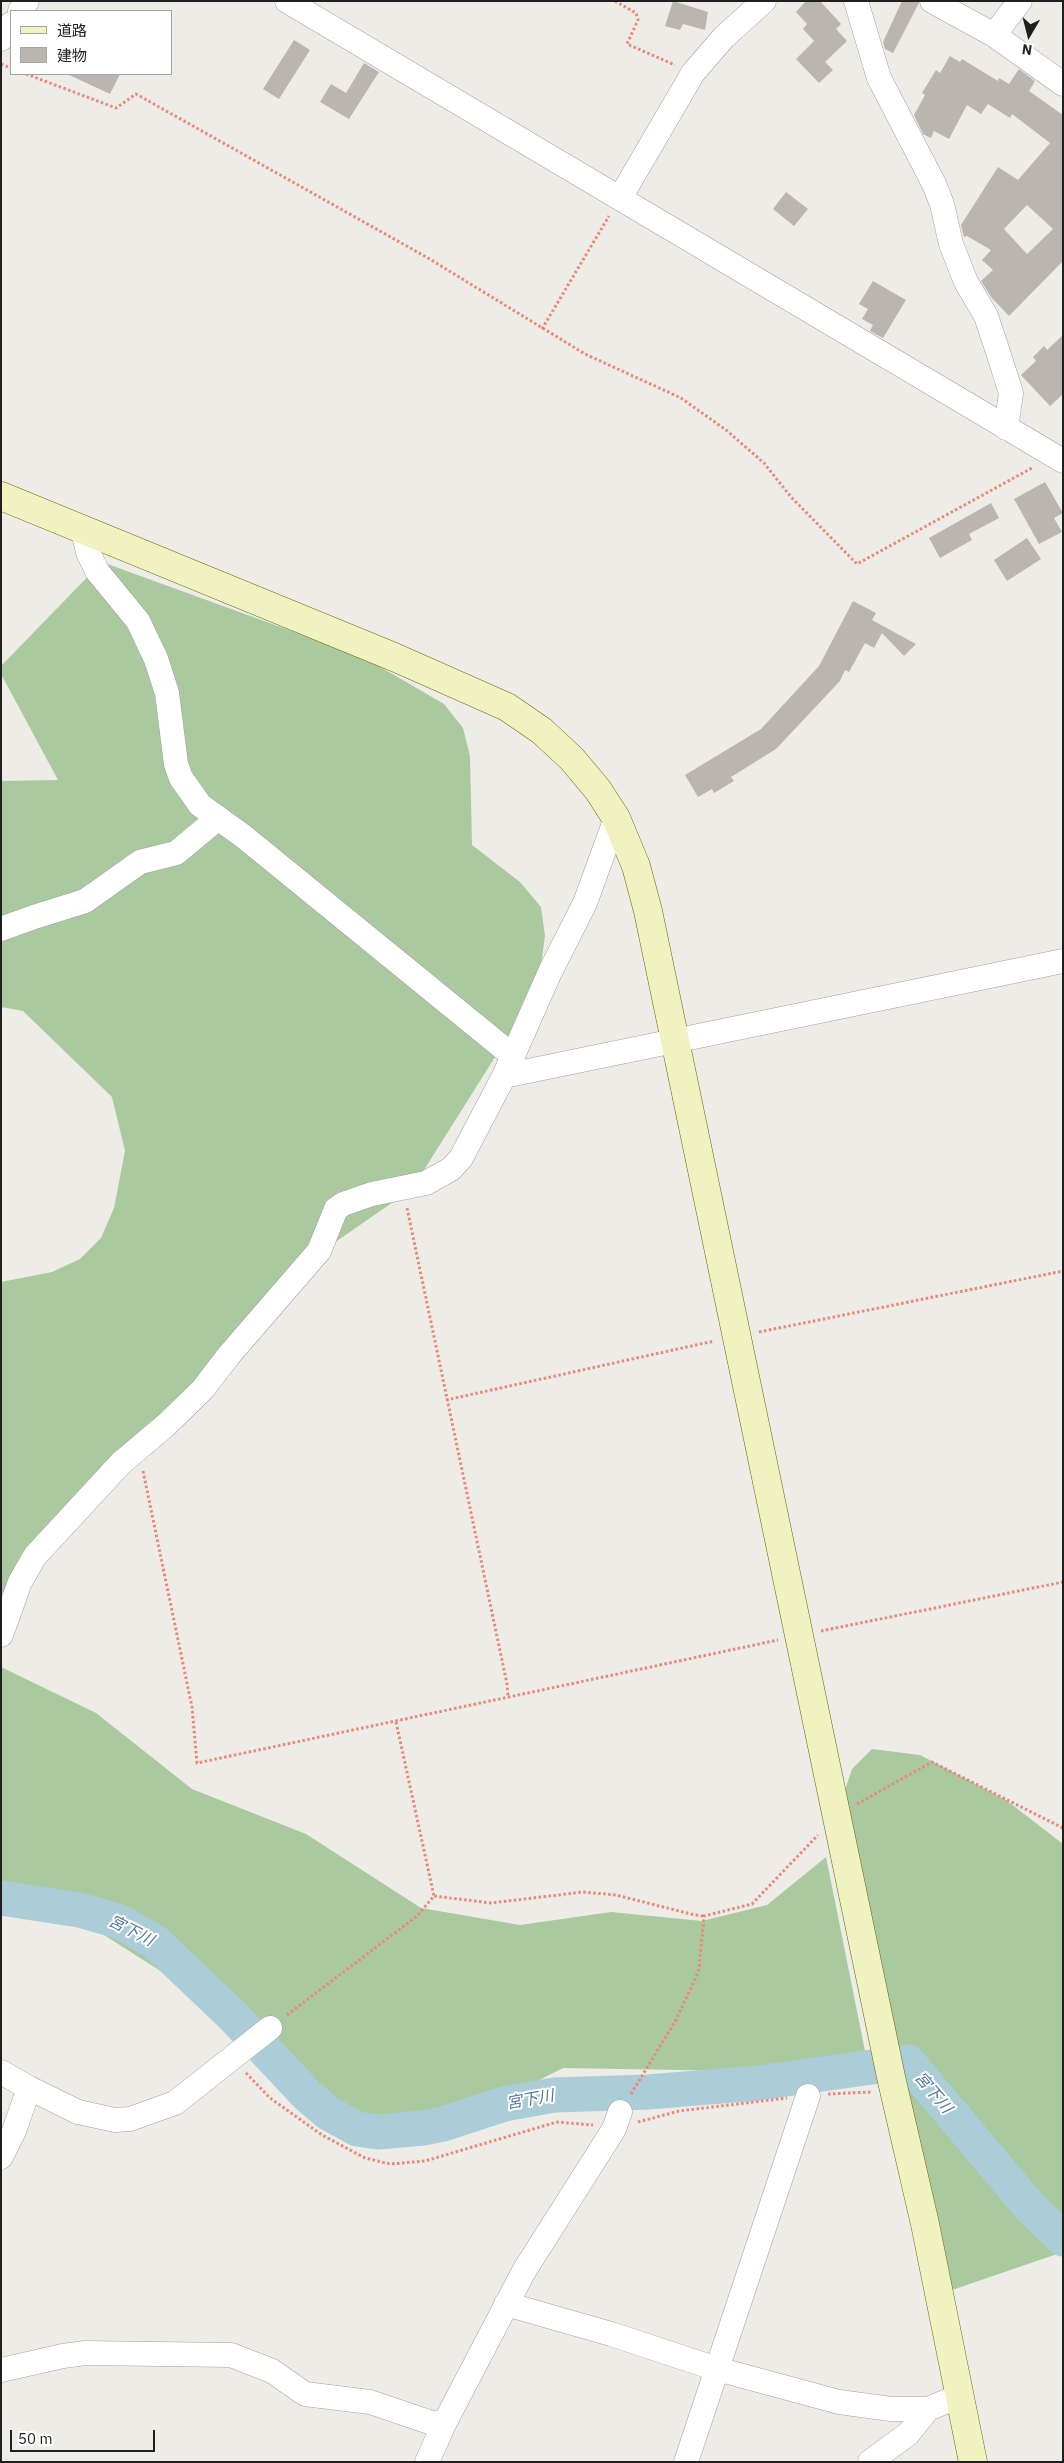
<!DOCTYPE html>
<html>
<head>
<meta charset="utf-8">
<style>
  body { margin:0 }
  #map { position:relative; width:1064px; height:2463px; overflow:hidden; background:#eeece6; font-family:"IBM Plex Sans","Noto Sans JP",sans-serif }
  canvas { display:block }
  .frame { position:absolute; inset:0; border:2px solid #1f1f1f; pointer-events:none }
  .legend { position:absolute; left:10px; top:10px; width:162px; height:65px; box-sizing:border-box; background:#fff; border:1px solid #a5a5a5; margin:0; padding:6px 9px; list-style:none; font-size:15px; color:#1f1f1f }
  .legend li { display:flex; align-items:center; gap:10px; height:25px }
  .legend b { width:25px; border:1px solid #a5a5a5 }
  .north { position:absolute; left:1004px; top:10px; width:50px; height:50px; -webkit-text-stroke:4px #fff; paint-order:stroke; rotate:188deg; font-size:14px; font-weight:700; line-height:20px; text-align:center; color:#1f1f1f }
  .north::after { content:''; display:block; margin:auto; width:18px; height:22px; background:#1f1f1f; clip-path:polygon(50% 0,100% 100%,50% 72%,0 100%) }
  .scale { position:absolute; left:10px; top:2430px; width:145px; height:22px; box-sizing:border-box; border:2px solid #1f1f1f; border-top:0; padding-left:6px; font-size:15px; line-height:18px; white-space:nowrap; color:#1f1f1f; -webkit-text-stroke:4px #fff; paint-order:stroke }
</style>
</head>
<body>
<div id="map">
<canvas width="1064" height="2463"></canvas>
<div class="frame"></div>
<ul class="legend">
<li><b style="height:6px;background:#f0f3bf"></b>道路</li>
<li><b style="height:14px;background:#bbb5af"></b>建物</li>
</ul>
<div class="north">N</div>
<div class="scale">50 m</div>
</div>
<script>
const c = document.querySelector('canvas').getContext('2d');
c.lineJoin = 'round';
function paint(path, color) { c.fillStyle = color; c.fill(path, 'evenodd'); }
const toPath = rows => new Path2D(rows.map(r => 'M' + r).join(''));
function strokePath(path, color, width, dash) { c.strokeStyle = color; c.lineWidth = width; c.lineCap = dash ? 'butt' : 'round'; c.setLineDash(dash || []); c.stroke(path); }
function label(font, color, halo, rows, align = 'center') {
  c.font = font + ' "IBM Plex Sans","Noto Sans JP",sans-serif'; c.lineWidth = 4; c.setLineDash([]); c.textBaseline = 'middle'; c.strokeStyle = halo; c.fillStyle = color; for (const [text, x, y, turn = 0] of rows) {
    c.save(); c.translate(x, y); c.rotate((+turn || 0) * Math.PI / 180); c.textAlign = isNaN(turn) ? turn : align; if (halo) c.strokeText(text, 0, 0); c.fillText(text, 0, 0); c.restore();
  }
}
const forest = toPath([
  [102,562,363,657,444,704,463,728,470,756,472,845,520,882,541,907,545,936,541,965,519,1019,412,1189,318,1254,284,1302,1,1594,1,1282,52,1272,80,1259,101,1238,114,1208,125,1151,112,1097,23,1011,1,1007,1,781,58,780,1,674,1,666],
  [1,1667,96,1713,192,1789,306,1834,421,1908,520,1925,611,1912,702,1921,767,1905,826,1857,865,2051,738,2071,563,2068,419,2141,391,2144,313,2101,170,1977,93,1928,22,1898,1,1895],
  [872,1749,920,1755,1006,1800,1063,1844,1063,2252,952,2290,843,1796,852,1769]
]);
const river = toPath([
  [1,1898,79,1910,118,1921,155,1942,232,2015,307,2095,328,2113,357,2129,378,2132,423,2128,443,2124,504,2104,554,2095,648,2092,758,2083,908,2062,1030,2207,1063,2239]
]);
const building = toPath([
  [673,1,708,12,705,30,683,24,680,30,665,26],
  [806,1,820,1,841,24,836,29,847,41,825,62,833,70,819,83,796,59,814,41,803,29,807,24,796,12],
  [902,1,918,1,919,3,893,53,885,49,883,42],
  [294,40,310,50,279,99,263,89],
  [950,56,960,62,962,59,998,81,999,78,1009,84,1019,69,1035,81,1029,91,1063,115,1063,261,1009,316,991,297,981,281,993,270,982,260,991,250,967,236,964,237,961,225,998,167,1018,180,1050,143,1012,114,1010,118,988,104,981,114,967,105,949,139,934,131,931,138,923,134,914,115,925,95,922,93,936,70,940,73],
  [1027,205,1053,229,1027,254,1004,229],
  [364,63,379,72,349,119,320,102,331,84,346,93],
  [67,74,120,74,110,94],
  [786,192,808,209,794,226,773,209],
  [873,281,906,300,883,338,870,331,873,325,862,319,868,309,859,304],
  [1063,335,1063,394,1050,406,1021,375,1036,361,1033,357,1044,346,1047,350],
  [1045,482,1063,513,1054,518,1062,532,1039,544,1014,499],
  [991,503,999,518,969,534,972,540,940,558,929,538],
  [1027,538,1041,559,1007,581,994,560],
  [853,601,876,613,872,620,916,644,904,656,882,633,874,648,865,643,849,672,845,670,840,681,776,749,731,777,734,781,714,793,712,789,698,797,685,775,761,729,819,666]
]);
const path = toPath([
  [615,1,636,13,638,20,627,44,675,65],
  [1,64,11,68],
  [26,74,116,108,136,94,428,258,585,354,681,398,726,430,764,463,791,497,857,564,1032,468],
  [542,329,609,216],
  [407,1208,507,1684,508,1696],
  [759,1332,1063,1271],
  [446,1400,714,1341],
  [143,1471,192,1707,197,1763,778,1640],
  [821,1631,1063,1582],
  [396,1722,434,1896],
  [857,1804,932,1762,1063,1828],
  [287,2015,417,1916,434,1896,491,1903,583,1892,616,1895,695,1915,704,1916],
  [246,2073,270,2098,322,2135,365,2158,390,2164,425,2161,557,2122,593,2125],
  [631,2094,676,2020,696,1977,699,1969,704,1916,752,1904,818,1835],
  [828,2094,871,2092],
  [638,2122,679,2111,787,2098]
]);
const street = toPath([
  [287,1,1063,461],
  [856,1,879,78,934,184,942,204,951,244,966,282,986,316,998,352,1011,393,1006,428],
  [932,1,994,35,1063,84],
  [20,11,27,1],
  [994,35,1020,1],
  [1,39,11,24],
  [620,198,693,73,724,37,764,1],
  [83,530,88,552,97,571,138,621,156,659,167,693,176,764,181,778,200,805,243,836,513,1056],
  [1,929,34,917,85,901,140,862,176,853,217,819],
  [504,1076,1063,961],
  [1,1635,20,1582,35,1556,121,1463,166,1425,203,1389,229,1355,319,1251,336,1209,343,1204,372,1194,426,1183,451,1169,461,1158,504,1076,550,972,585,903,616,818],
  [1,2072,29,2088,78,2112,115,2120,130,2119,175,2103,270,2028],
  [1,2157,14,2131,29,2088],
  [506,2304,611,2334,717,2369,839,2402,891,2409,928,2409,959,2396],
  [1,2370,63,2356,85,2353,231,2355,272,2371,305,2394,370,2402,432,2423,444,2424],
  [427,2462,444,2424,524,2271,614,2129,620,2112],
  [686,2462,808,2096],
  [870,2462,908,2434,928,2409]
]);
const secondary = toPath([
  [1,496,394,657,507,707,542,731,572,759,598,790,616,818,636,866,648,911,891,2077,925,2224,973,2462]
]);
const waterNames = [
  ["宮下川",131,1931,27],
  ["宮下川",933,2093,50],
  ["宮下川",530,2100,-10]
];
paint(forest, '#abc99f');
strokePath(river, '#abcdd7', 35);
paint(building, '#bbb5af');
strokePath(street, '#a0a0a0', 25);
strokePath(secondary, '#606b10', 29);
strokePath(path, '#eb877a', 3, [2.5, 2.5]);
strokePath(street, '#fff', 24);
strokePath(secondary, '#f0f3bf', 28);
label('italic 16px', '#52779e', '#fff', waterNames);
</script>
</body>
</html>
